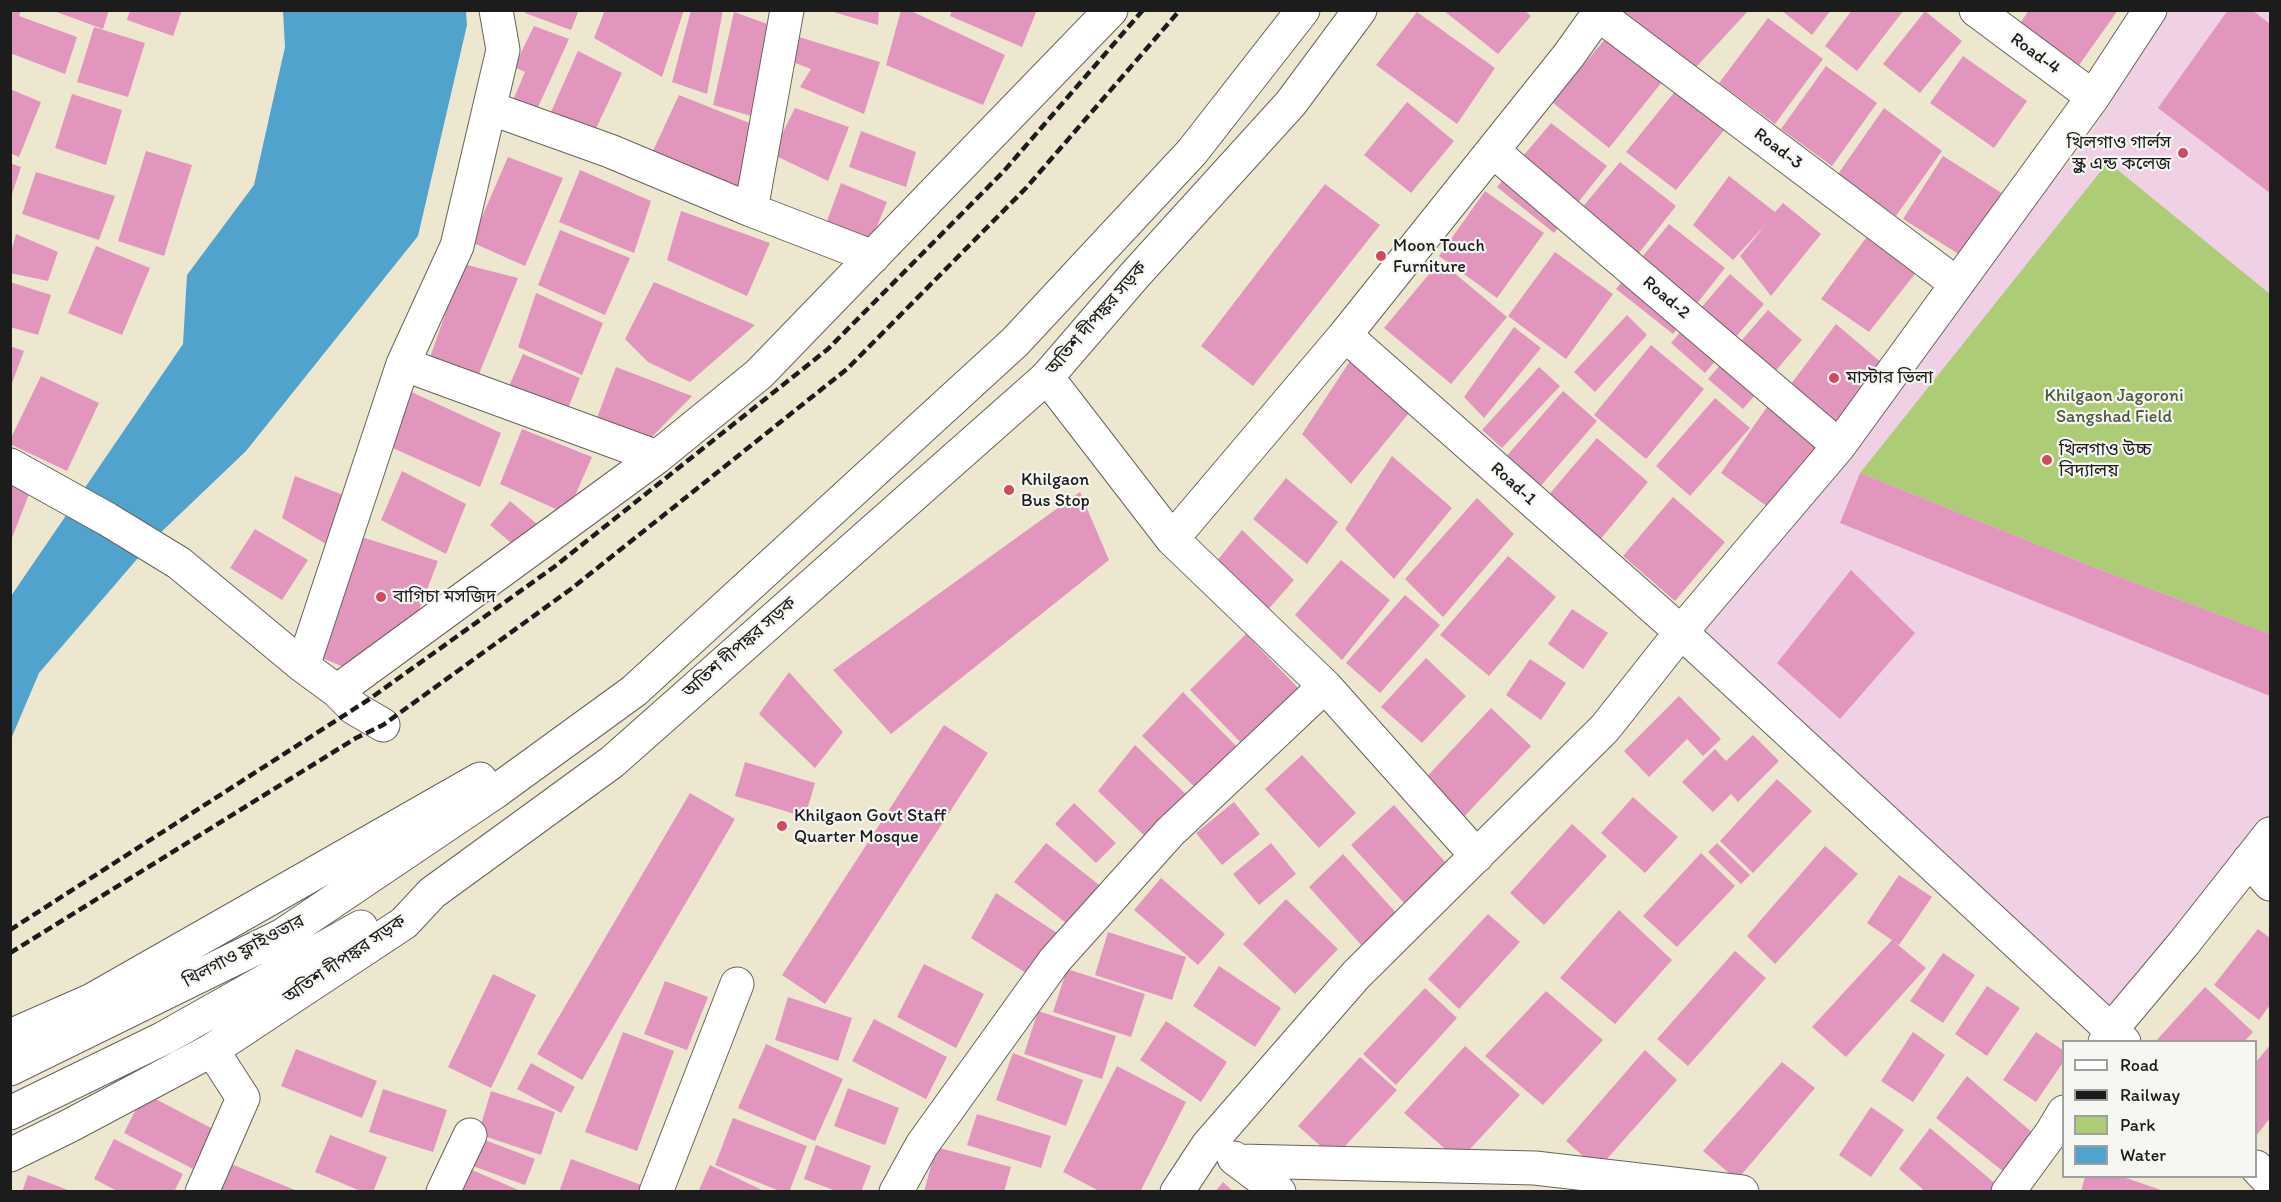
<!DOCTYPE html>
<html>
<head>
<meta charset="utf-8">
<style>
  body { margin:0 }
  #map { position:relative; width:2281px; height:1202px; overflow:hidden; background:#eee7cf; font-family:Itim,sans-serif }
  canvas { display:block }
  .frame { position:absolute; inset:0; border:12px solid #1c1c1c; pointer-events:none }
  .legend { position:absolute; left:2062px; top:1040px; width:195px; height:138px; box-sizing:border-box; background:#f6f6f2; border:2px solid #9f9f9c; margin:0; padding:8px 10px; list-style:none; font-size:18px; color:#1c1c1c }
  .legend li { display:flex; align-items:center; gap:12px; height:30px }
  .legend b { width:30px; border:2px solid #9f9f9c }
</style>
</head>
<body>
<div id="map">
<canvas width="2281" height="1202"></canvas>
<div class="frame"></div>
<ul class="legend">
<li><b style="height:8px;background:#fff"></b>Road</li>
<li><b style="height:8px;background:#1c1c1c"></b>Railway</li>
<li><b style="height:16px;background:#accd76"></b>Park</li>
<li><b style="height:16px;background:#50a3cc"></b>Water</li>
</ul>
</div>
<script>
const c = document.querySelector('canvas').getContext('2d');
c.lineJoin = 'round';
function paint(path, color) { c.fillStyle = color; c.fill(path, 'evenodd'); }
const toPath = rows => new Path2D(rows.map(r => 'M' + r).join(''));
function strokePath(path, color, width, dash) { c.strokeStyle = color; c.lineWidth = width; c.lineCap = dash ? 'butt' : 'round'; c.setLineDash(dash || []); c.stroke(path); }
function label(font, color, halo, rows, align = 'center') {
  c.font = font + ' Itim,"Noto Sans Bengali",sans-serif'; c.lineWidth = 4.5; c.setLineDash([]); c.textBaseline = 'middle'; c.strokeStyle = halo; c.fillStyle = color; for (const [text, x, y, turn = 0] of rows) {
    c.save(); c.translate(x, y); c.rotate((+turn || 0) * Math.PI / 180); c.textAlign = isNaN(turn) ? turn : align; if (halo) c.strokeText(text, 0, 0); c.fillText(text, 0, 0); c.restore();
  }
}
const built = toPath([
  [2169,11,2270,11,2270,816,2111,1024,1681,632,2084,144]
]);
const green = toPath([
  [2108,162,2270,294,2270,634,2098,569,1860,473]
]);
const water = toPath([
  [283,11,466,11,467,25,418,236,246,451,156,537,39,673,11,739,11,596,183,344,187,275,254,185,285,47]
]);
const building = toPath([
  [10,10,21,10,19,16,77,37,65,74,10,53],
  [51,10,109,10,103,29],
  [130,10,182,10,173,36,127,20],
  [526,10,579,10,571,30,525,13],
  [605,10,684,10,662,77,594,38],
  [691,10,723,10,707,94,672,82],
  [879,10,878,25,830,11,830,10],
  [901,10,909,10,1005,55,983,105,886,65],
  [952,10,1037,10,1022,47,950,16],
  [1443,10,1524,10,1531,16,1498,54],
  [1621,10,1749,10,1686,78,1618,14],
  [1781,10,1831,10,1812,35],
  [1852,10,1904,10,1857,71,1825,46],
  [2029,10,2118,10,2077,68,2019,25],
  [2228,10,2252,10,2270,24,2270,193,2158,108],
  [1925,11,1962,41,1920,93,1883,64],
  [734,12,776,27,755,117,713,105],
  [1417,12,1495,68,1457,124,1376,65],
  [1768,18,1823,59,1775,124,1719,83],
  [534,26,569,39,534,116,511,105,525,72,514,67],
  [94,27,145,43,128,97,77,82],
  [799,37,880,62,864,114,800,87,811,69,790,61],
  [1606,38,1662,82,1609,148,1552,102],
  [578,51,622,73,585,152,542,132],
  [1963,56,2027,101,1994,148,1930,103],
  [1826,66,1877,103,1832,166,1781,129],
  [10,89,41,102,19,157,10,153],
  [1677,89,1725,129,1676,190,1626,152],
  [72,94,122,110,106,165,55,148],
  [679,95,767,130,746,216,644,170],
  [1407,102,1454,141,1411,193,1364,155],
  [795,108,849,127,828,181,772,154],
  [1884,108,1942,151,1896,216,1838,174],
  [1551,123,1607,166,1554,233,1497,187],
  [861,131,916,152,906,187,849,167],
  [146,151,192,165,164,256,118,241],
  [1943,156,2008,197,1968,260,1903,219],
  [508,157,563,178,525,266,471,242],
  [1620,162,1676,206,1624,272,1567,226],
  [10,163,21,167,11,197,10,197],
  [580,170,651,201,634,253,559,222],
  [36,172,115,196,99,240,22,214],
  [1729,176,1775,212,1783,203,1821,234,1771,296,1740,256,1766,224,1733,260,1693,225],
  [841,183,887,202,869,246,824,229],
  [1325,184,1380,225,1253,386,1201,346],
  [1485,191,1544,233,1497,298,1439,256],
  [681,211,770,243,747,296,667,260],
  [1669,224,1725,268,1673,334,1616,289],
  [560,230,630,258,605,315,538,285],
  [1871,231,1918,270,1869,332,1821,299],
  [16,234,58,252,48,281,10,273,10,256],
  [96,246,150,268,122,335,68,313],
  [1555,252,1613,294,1566,359,1508,316],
  [1440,261,1507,317,1451,384,1384,328],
  [463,264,518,278,479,374,429,360],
  [1730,274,1764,304,1705,373,1671,343],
  [10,282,51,295,38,335,10,327],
  [654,282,755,325,690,382,648,362,625,339],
  [536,293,603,323,582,375,518,347],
  [1768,310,1802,340,1743,409,1708,379],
  [1627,315,1647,335,1595,392,1574,372],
  [1836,324,1882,363,1834,426,1785,392],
  [1514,327,1541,348,1484,418,1464,397],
  [1651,345,1704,389,1646,459,1594,415],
  [10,346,24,351,11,386,10,386],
  [523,354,580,378,565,416,505,395],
  [1350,361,1409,413,1351,484,1302,434],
  [616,367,692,396,643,446,594,426],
  [1539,367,1560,386,1502,448,1482,430],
  [41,376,99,403,67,471,10,444,10,440],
  [407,390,501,433,480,487,386,445],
  [1563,391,1597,421,1538,489,1504,459],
  [1715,398,1750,428,1690,496,1656,466],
  [1767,407,1825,450,1779,515,1721,473],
  [522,429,592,457,567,514,500,484],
  [1597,438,1648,482,1599,541,1547,497],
  [1392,456,1452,508,1394,579,1345,529],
  [402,471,466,504,446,554,381,520],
  [1860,473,2098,569,2270,634,2270,696,1840,523],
  [10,475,33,484,10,543],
  [295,476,348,497,326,544,282,518],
  [1286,478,1338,522,1307,564,1253,519],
  [1080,492,1109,560,891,734,833,670],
  [1673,497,1725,542,1675,601,1623,556],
  [1477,498,1514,534,1443,617,1405,579],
  [510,501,537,524,517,548,490,525],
  [255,529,308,560,282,600,230,568],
  [1242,530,1294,580,1266,612,1216,562],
  [355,535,438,561,410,634,358,673,322,658],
  [1508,556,1556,597,1489,676,1440,635],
  [1341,560,1390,600,1342,660,1295,615],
  [1851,570,1915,633,1840,719,1777,663],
  [1405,595,1440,625,1380,693,1346,663],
  [1572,609,1608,633,1583,669,1548,644],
  [1246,634,1304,694,1247,749,1190,690],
  [1426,658,1466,696,1422,743,1381,707],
  [1530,659,1566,683,1541,720,1506,695],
  [789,672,843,732,815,768,759,714],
  [1183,692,1243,753,1201,793,1142,736],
  [1679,696,1721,739,1703,756,1687,739,1649,777,1624,751],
  [1491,708,1531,746,1459,822,1420,784],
  [944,725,988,753,825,1004,782,975],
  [1753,735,1779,761,1738,802,1731,794,1713,812,1682,782,1715,749,1726,761],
  [1135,745,1192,800,1150,841,1098,791],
  [1302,755,1356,813,1319,848,1265,789],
  [745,762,815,783,805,817,735,796],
  [1777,779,1812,811,1753,873,1720,841],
  [690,793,735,819,582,1080,537,1054],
  [1633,797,1678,837,1645,873,1601,833],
  [1234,802,1260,834,1222,865,1196,833],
  [1074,803,1116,843,1096,863,1055,824],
  [1394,805,1447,864,1404,903,1351,845],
  [1572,824,1607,856,1544,925,1510,893],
  [1046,843,1103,888,1071,927,1014,882],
  [1271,843,1296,874,1259,905,1233,874],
  [1717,843,1750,875,1741,884,1708,852],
  [1825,846,1858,874,1775,964,1747,936],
  [1701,853,1735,886,1677,947,1643,916],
  [1343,854,1398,915,1363,947,1309,887],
  [1899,875,1932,897,1899,945,1867,923],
  [1161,878,1225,934,1198,965,1134,910],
  [996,893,1057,933,1029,975,971,938],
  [1286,899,1338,949,1295,994,1243,944],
  [1619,910,1672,960,1615,1024,1560,978],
  [1488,914,1520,942,1459,1009,1428,979],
  [2258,929,2270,938,2270,1005,2259,1020,2214,985],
  [1108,932,1186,957,1172,1000,1095,975],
  [1892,940,1926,968,1846,1057,1812,1027],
  [1735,951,1766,978,1688,1066,1657,1039],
  [1943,953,1975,975,1943,1023,1910,1001],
  [924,964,984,994,956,1048,897,1017],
  [1219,966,1281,1008,1255,1047,1193,1006],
  [1067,969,1145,994,1131,1037,1053,1012],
  [493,974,536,995,491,1088,448,1067],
  [665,981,708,997,687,1050,644,1034],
  [1987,986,2020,1008,1987,1056,1955,1034],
  [2205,987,2253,1032,2244,1042,2155,1042],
  [1425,988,1457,1018,1396,1085,1363,1054],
  [1546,991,1603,1040,1543,1105,1485,1056],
  [788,997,852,1018,838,1061,775,1040],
  [1038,1011,1116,1036,1102,1079,1024,1054],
  [874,1019,947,1057,926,1099,852,1061],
  [1166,1021,1227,1062,1201,1102,1140,1060],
  [623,1032,674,1051,637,1151,585,1132],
  [1913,1032,1945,1055,1913,1102,1881,1081],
  [2036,1032,2064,1051,2064,1061,2036,1102,2003,1080],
  [766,1044,843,1079,815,1141,738,1108],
  [2270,1045,2270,1118,2256,1136,2256,1062],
  [1465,1046,1520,1095,1459,1161,1404,1113],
  [296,1049,377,1081,362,1118,281,1086],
  [1645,1050,1677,1080,1598,1169,1566,1141],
  [1013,1053,1083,1080,1066,1126,996,1100],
  [1360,1057,1397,1090,1334,1158,1298,1126],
  [1782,1062,1815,1088,1737,1180,1703,1151],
  [531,1063,575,1087,561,1113,517,1089],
  [1117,1066,1186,1102,1140,1192,1101,1192,1063,1172],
  [1967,1076,2035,1135,2004,1172,1936,1118],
  [848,1088,899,1108,885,1145,834,1126],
  [383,1089,447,1110,433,1152,369,1132],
  [491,1091,555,1112,541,1155,478,1134],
  [144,1093,213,1129,193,1169,124,1133],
  [1871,1107,1904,1130,1871,1177,1839,1155],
  [977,1114,1051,1136,1041,1168,967,1145],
  [733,1118,807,1146,789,1192,782,1192,715,1165],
  [1930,1128,1998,1186,1994,1192,1926,1192,1899,1169],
  [330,1135,387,1157,373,1192,363,1192,315,1172],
  [477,1137,535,1159,525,1185,467,1164],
  [114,1139,183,1174,174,1192,119,1192,94,1179],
  [816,1145,871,1166,861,1192,839,1192,804,1179],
  [936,1147,1011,1167,1004,1192,924,1192],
  [571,1159,644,1186,641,1192,559,1192],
  [456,1163,523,1192,444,1192],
  [231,1164,300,1192,220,1192],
  [710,1165,766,1192,698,1192],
  [28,1175,71,1191,70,1192,22,1192],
  [2085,1176,2120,1176,2167,1192,2081,1192],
  [1223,1182,1234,1192,1215,1192]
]);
const minor = toPath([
  [1976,10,2093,97],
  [1598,14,1957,284],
  [490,108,610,151,751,210,873,257],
  [1493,151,1839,446],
  [751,210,787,10],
  [1345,335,1681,632,2124,1042],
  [403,364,657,457],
  [1047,377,1172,539,1325,686,1477,856],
  [10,465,107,519,179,563,303,666,337,691,354,708,383,725],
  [1172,539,1345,335,1569,55,1601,10],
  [303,666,403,364,457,246,503,50,496,10],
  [337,691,657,457,759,374,1111,10],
  [2249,860,2270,884],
  [2105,1042,2111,1030,2184,943,2270,834],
  [1234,1158,1279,1192],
  [1240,1161,1535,1168,1742,1192],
  [2256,1167,2270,1182],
  [202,1192,243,1098,212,1050],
  [443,1192,470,1135],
  [656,1192,737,984],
  [896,1192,922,1145,1055,960,1170,832,1325,686],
  [1177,1192,1208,1145,1356,975,1605,728,1681,632,1839,446,2093,97,2150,10],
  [2008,1192,2052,1132,2064,1112]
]);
const major = toPath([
  [10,1036,92,1000,480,779],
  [10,1069,283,935,495,792,634,691,1015,342,1192,152,1303,10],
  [10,1113,164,1038,361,927],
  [10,1155,69,1126,212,1050,404,923,432,893,612,762,1047,377,1134,276,1291,103,1360,10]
]);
const rail = toPath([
  [10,930,368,700,554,567,828,349,1004,171,1143,10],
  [10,953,356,738,383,725,571,589,847,369,1026,188,1180,10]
]);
const markers = [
  [2183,153,6,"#d1495b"],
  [1381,256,6,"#d1495b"],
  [1834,378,6,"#d1495b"],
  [2047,460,6,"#d1495b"],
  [1009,490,6,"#d1495b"],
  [381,597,6,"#d1495b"],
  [782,826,6,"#d1495b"]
];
const streetNames = [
  ["Road-4",2035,54,36],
  ["Road-3",1778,149,37],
  ["Road-2",1666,298,40],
  ["অতিশ দীপঙ্কর সড়ক",1097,319,-49],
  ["Road-1",1513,484,42],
  ["অতিশ দীপঙ্কর সড়ক",740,648,-41],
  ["খিলগাও ফ্লাইওভার",244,952,-28],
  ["অতিশ দীপঙ্কর সড়ক",345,960,-34]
];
const poiNames = [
  ["খিলগাও গার্লস",2171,143,"right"],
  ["স্কুল এন্ড কলেজ",2171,164,"right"],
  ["Moon Touch",1393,246],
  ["Furniture",1393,267],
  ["মাস্টার ভিলা",1846,378],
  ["খিলগাও উচ্চ",2059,450],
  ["বিদ্যালয়",2059,471],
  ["Khilgaon",1021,480],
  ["Bus Stop",1021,501],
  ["বাগিচা মসজিদ",393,597],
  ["Khilgaon Govt Staff",794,816],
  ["Quarter Mosque",794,837]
];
const parkNames = [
  ["Khilgaon Jagoroni",2114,396],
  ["Sangshad Field",2114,417]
];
paint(built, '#f0d0e5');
paint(green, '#accd76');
paint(water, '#50a3cc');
paint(building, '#e296be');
strokePath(minor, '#66635b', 35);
strokePath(major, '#66635b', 35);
strokePath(minor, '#fff', 33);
strokePath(major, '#fff', 33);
strokePath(rail, '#1c1c1c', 4.5, [9, 4.5]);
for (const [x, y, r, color] of markers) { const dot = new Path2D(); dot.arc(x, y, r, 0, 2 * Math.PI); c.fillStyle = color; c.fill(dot); strokePath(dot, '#f6f6f2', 2); }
label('18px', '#1c1c1c', '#f6f6f2', streetNames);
label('18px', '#1c1c1c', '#f6f6f2', poiNames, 'left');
label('18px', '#4e5a3c', '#f6f6f2', parkNames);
</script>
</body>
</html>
